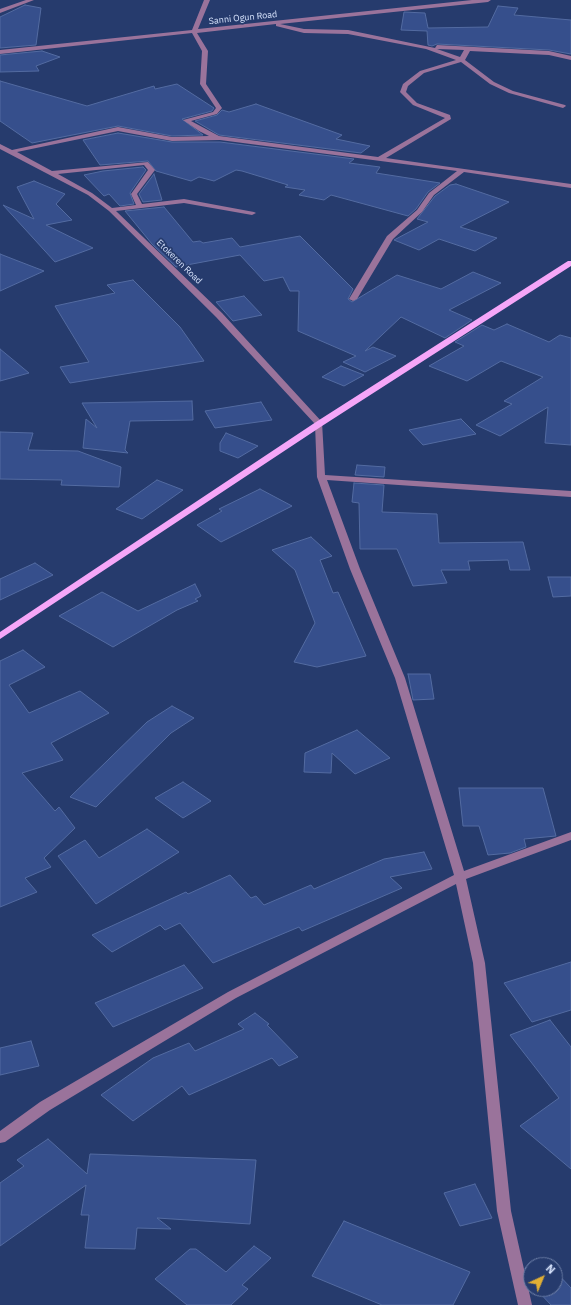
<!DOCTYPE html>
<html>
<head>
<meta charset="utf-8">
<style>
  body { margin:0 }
  #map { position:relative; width:571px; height:1305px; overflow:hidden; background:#263b6d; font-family:"IBM Plex Sans",sans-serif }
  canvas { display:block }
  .north { position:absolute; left:523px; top:1257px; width:40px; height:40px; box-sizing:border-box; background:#263b6d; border:1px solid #6c7ea6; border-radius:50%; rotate:44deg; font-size:11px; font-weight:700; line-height:16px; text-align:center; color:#d6e2fb }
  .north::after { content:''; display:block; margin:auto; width:14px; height:18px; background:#e1af34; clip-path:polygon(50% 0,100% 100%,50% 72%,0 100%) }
</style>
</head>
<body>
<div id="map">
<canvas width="571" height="1305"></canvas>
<div class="north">N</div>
</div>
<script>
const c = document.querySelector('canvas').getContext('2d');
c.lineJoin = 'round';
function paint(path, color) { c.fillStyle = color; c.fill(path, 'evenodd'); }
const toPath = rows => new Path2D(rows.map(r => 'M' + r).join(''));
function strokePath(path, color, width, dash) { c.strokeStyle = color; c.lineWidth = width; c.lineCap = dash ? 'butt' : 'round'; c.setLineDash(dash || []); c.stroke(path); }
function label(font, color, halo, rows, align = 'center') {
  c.font = font + ' "IBM Plex Sans",sans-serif'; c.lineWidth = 3.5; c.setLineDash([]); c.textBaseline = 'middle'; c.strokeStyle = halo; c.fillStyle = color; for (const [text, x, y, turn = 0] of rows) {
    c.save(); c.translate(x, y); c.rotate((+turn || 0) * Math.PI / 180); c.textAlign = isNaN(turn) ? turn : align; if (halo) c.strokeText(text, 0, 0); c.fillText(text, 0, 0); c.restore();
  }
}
const building = toPath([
  [25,5,41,8,36,45,0,48,0,17,25,5],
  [498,6,518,8,514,15,571,20,571,54,549,50,437,44,432,46,428,45,427,31,401,30,404,12,425,13,428,28,488,27,498,6],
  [42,51,60,57,36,66,39,71,0,72,0,55,42,51],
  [0,81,87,106,154,86,155,89,177,84,214,108,212,111,182,119,203,135,172,136,118,126,32,143,0,121,0,81],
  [256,104,342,135,336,139,370,146,361,153,219,135,195,121,217,115,222,110,229,112,256,104],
  [118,133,172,142,220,142,354,159,349,163,380,167,376,173,440,183,428,192,416,209,408,216,331,195,324,200,299,195,305,190,285,187,288,185,242,171,236,170,214,181,199,177,191,181,156,171,148,161,100,165,83,140,118,133],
  [143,167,146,170,130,193,134,204,120,206,109,194,104,196,84,175,103,171,143,167],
  [154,174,162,200,143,202,139,194,154,174],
  [34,181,65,194,56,204,72,220,46,225,93,248,55,262,3,205,34,219,17,187,34,181],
  [456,184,509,202,460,227,497,238,475,251,439,239,419,250,394,240,428,222,417,219,435,196,450,185,456,184],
  [164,207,193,242,200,241,203,243,232,238,240,247,300,236,353,289,348,299,352,302,397,275,441,289,473,272,501,283,449,310,472,320,445,338,401,317,365,351,373,347,396,356,365,372,343,362,356,356,298,331,299,291,290,291,283,277,264,281,240,255,176,267,152,244,125,211,164,207],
  [0,254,18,261,44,271,0,291,0,254],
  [133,280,180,327,204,361,70,383,60,367,89,362,55,306,115,293,107,285,133,280],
  [244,296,262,315,233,321,216,302,244,296],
  [507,324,549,342,560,335,571,338,571,445,545,443,548,407,500,436,476,425,512,404,504,401,543,377,501,361,467,381,429,366,464,346,455,342,482,325,494,330,507,324],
  [0,349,29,373,0,381,0,349],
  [341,366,364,375,344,386,322,377,341,366],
  [192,401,193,420,130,421,125,450,128,453,83,448,86,419,97,428,82,403,192,401],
  [261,402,272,420,215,428,205,411,261,402],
  [461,419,476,434,423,445,409,430,461,419],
  [0,432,33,433,28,450,78,451,121,467,119,487,61,485,62,480,0,479,0,432],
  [226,433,258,446,238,458,220,451,220,443,226,433],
  [357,465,385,467,384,477,355,475,357,465],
  [157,480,183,490,142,519,116,509,157,480],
  [354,483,384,485,382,512,437,514,439,543,523,542,530,570,510,570,508,560,468,561,470,570,441,570,447,583,413,586,397,549,360,549,359,503,352,502,354,483],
  [260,489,292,506,221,542,197,525,222,511,219,509,260,489],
  [311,537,332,556,320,560,333,593,338,592,366,656,317,667,294,662,315,623,295,570,272,550,311,537],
  [35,563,53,575,0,600,0,579,35,563],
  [548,577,571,577,571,596,553,597,548,577],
  [195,584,201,596,195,599,198,601,177,610,113,647,59,616,102,592,138,611,195,584],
  [23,650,45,667,9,685,29,713,80,691,109,713,51,743,63,760,22,773,55,811,59,807,75,828,44,858,51,867,25,878,37,892,0,907,0,661,23,650],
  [408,674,430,674,434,699,413,700,408,674],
  [172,706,194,718,171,733,96,807,70,797,147,722,172,706],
  [357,730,390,758,355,774,332,753,331,773,304,772,305,753,357,730],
  [183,782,211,801,183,818,155,798,183,782],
  [459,788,543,788,556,836,524,839,526,847,510,853,488,855,479,826,463,826,459,788],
  [147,829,179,852,96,904,58,856,85,840,99,858,147,829],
  [424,852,432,869,390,877,402,888,302,931,299,927,213,963,180,923,165,930,160,925,112,952,92,935,186,892,188,894,230,875,251,898,256,896,264,905,311,885,314,889,384,859,424,852],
  [571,962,571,1010,532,1022,504,983,571,962],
  [184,965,203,988,113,1027,95,1003,184,965],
  [255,1013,269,1024,267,1025,298,1057,279,1066,272,1058,189,1095,182,1086,133,1121,101,1095,153,1058,189,1043,195,1051,244,1029,238,1024,255,1013],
  [550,1020,571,1047,571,1169,520,1126,559,1098,510,1035,550,1020],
  [31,1041,39,1066,0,1075,0,1048,31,1041],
  [48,1139,87,1174,90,1154,256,1160,250,1224,157,1218,171,1229,137,1228,135,1249,85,1248,89,1215,81,1215,86,1185,0,1246,0,1183,24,1166,17,1160,48,1139],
  [475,1184,492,1218,460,1226,444,1193,475,1184],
  [344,1221,470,1272,453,1305,382,1305,312,1276,344,1221],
  [254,1246,271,1258,242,1285,248,1289,231,1305,187,1305,155,1279,190,1249,196,1249,226,1272,254,1246],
  [543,1258,550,1265,531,1265,531,1283,528,1280,525,1268,543,1258],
  [555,1271,571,1288,571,1305,551,1305,536,1289,555,1289,555,1271]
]);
const minor = toPath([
  [26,0,34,0,0,13,0,9,26,0],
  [204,0,210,0,198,29,472,0,491,0,488,2,280,24,304,29,348,30,435,48,437,45,549,51,571,56,571,60,549,55,470,51,465,60,494,82,513,91,565,105,566,106,563,108,509,93,490,84,461,62,424,73,408,86,406,92,417,103,450,115,451,119,386,158,571,184,571,188,464,172,434,195,422,212,393,239,357,299,353,301,349,299,387,236,417,210,429,193,457,171,220,140,172,141,118,131,17,152,52,171,148,162,155,170,137,194,142,204,184,199,254,212,256,213,252,215,184,203,116,211,222,313,322,422,325,475,571,491,571,497,327,480,360,569,405,678,464,871,571,832,571,840,466,879,485,963,511,1211,532,1305,518,1305,497,1211,473,963,456,884,236,998,50,1110,5,1142,0,1143,0,1131,40,1102,228,992,454,875,395,678,350,569,317,477,315,424,216,317,109,211,88,195,0,149,0,144,12,150,118,127,172,137,209,136,199,131,183,120,213,112,216,108,200,84,202,51,192,33,0,54,0,50,192,30,204,0],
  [276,24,276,26,304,33,348,34,426,49,456,60,420,71,403,84,400,92,413,105,445,118,378,157,219,136,191,121,217,114,222,108,206,84,208,51,197,33,276,24],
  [437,49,464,50,460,57,437,49],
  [144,165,148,170,131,194,136,205,112,208,92,193,58,174,144,165]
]);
const major = toPath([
  [568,261,571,261,571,266,322,426,0,639,0,632,316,422,568,261]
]);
const farStreetnames = [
  ["Sanni Ogun Road",243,18,-6],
  ["Etokeren Road",179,262,44]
];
paint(building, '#364f8c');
strokePath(building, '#536ba1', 1);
paint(minor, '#9a739b');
paint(major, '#f5a6f8');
label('9px', '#d6e2fb', '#263b6d', farStreetnames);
</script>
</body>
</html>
